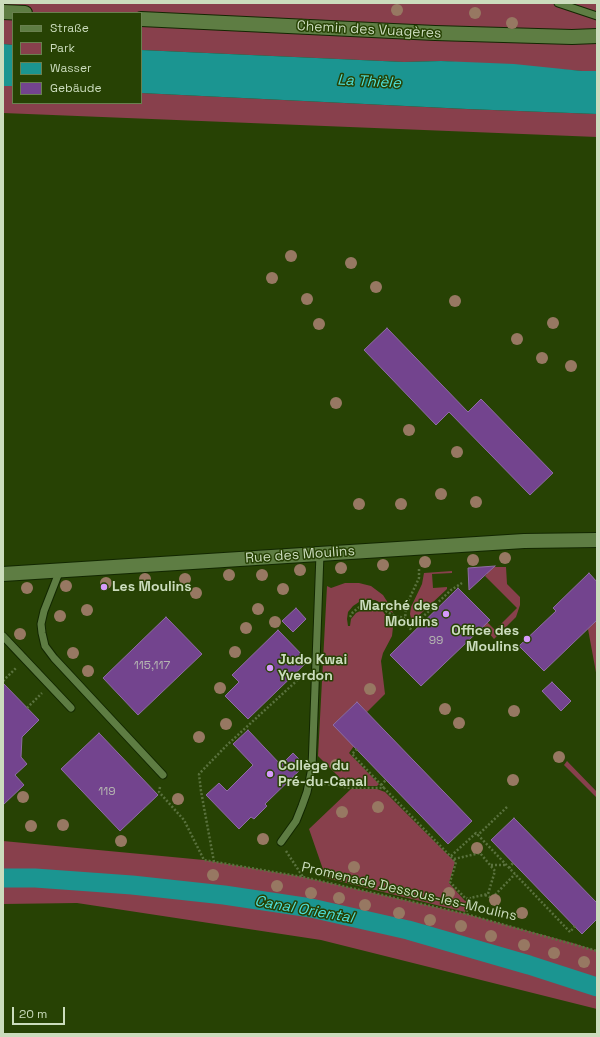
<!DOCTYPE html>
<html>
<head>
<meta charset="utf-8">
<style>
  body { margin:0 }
  #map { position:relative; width:600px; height:1037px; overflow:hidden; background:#274204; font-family:"Space Grotesk",sans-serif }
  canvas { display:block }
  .frame { position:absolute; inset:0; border:4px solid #cbdcbd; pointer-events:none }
  .legend { position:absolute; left:12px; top:12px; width:130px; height:92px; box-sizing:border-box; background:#274204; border:1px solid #69804e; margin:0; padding:5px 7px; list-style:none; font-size:12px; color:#cbdcbd }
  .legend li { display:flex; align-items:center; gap:8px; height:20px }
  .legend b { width:20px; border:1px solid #69804e }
  .scale { position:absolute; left:12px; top:1007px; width:53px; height:18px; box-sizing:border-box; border:2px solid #cbdcbd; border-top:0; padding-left:5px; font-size:12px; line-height:14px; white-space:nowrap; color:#cbdcbd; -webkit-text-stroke:3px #274204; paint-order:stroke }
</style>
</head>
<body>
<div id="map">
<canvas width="600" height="1037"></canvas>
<div class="frame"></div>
<ul class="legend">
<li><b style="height:5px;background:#5e7d43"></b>Straße</li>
<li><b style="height:11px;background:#88404c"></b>Park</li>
<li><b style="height:11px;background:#1b9591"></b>Wasser</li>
<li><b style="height:11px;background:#73448e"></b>Gebäude</li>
</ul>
<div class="scale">20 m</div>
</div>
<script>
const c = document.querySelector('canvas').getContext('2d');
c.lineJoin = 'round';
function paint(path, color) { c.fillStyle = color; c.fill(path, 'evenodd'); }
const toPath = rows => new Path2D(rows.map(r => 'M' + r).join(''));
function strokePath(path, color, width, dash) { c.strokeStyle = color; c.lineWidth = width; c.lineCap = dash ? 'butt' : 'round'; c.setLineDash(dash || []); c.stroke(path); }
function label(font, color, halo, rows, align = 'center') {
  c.font = font + ' "Space Grotesk",sans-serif'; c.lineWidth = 3; c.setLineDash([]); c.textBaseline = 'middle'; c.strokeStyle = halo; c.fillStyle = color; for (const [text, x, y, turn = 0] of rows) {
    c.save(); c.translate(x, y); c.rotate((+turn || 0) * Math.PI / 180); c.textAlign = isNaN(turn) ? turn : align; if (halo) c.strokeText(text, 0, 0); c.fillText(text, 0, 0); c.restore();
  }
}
const green = toPath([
  [3,3,597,3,597,71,582,71,441,61,404,62,141,50,141,13,13,13,13,45,3,44],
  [3,86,13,86,13,103,141,103,141,93,466,109,597,114,597,137,3,113],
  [481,567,506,567,507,584,520,597,520,605,516,617,494,639,483,626,487,622,495,630,517,608,485,576,487,574],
  [452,571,452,573,432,574,433,588,447,587,447,589,412,622,410,614,411,607,422,584,424,573],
  [345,583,359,583,371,586,383,595,390,606,393,613,389,611,381,603,375,600,362,600,353,606,348,612,347,619,348,626,350,626,351,619,356,613,370,606,376,605,380,607,386,616,388,615,394,618,392,636,383,653,381,661,385,694,367,712,357,702,333,725,354,746,349,753,379,784,377,786,348,786,318,756,327,586,331,588],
  [597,620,597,678,588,629],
  [567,761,597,792,597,798,564,765],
  [351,789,377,789,385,792,455,862,449,883,465,901,468,900,465,912,326,878,309,829],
  [3,841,204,860,303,877,466,914,576,944,597,951,597,1009,321,940,77,903,3,904]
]);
const water = toPath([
  [3,44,13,45,13,86,3,86],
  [141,50,404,62,441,61,514,64,582,71,597,71,597,114,467,109,141,93]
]);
const canal = toPath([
  [3,878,35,878,132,885,224,895,311,908,408,930,529,965,597,987]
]);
const building = toPath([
  [387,328,468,412,481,399,553,473,530,495,449,412,436,425,364,350,387,328],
  [495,566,469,590,468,568,495,566],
  [589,573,597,582,597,620,544,671,519,646,556,611,553,608,589,573],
  [458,588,490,620,421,686,390,655,458,588],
  [296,608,306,619,293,632,282,621,296,608],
  [166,617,202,654,138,715,103,678,166,617],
  [278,630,308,661,248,719,225,696,239,682,232,675,278,630],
  [552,682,571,701,561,711,542,691,552,682],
  [3,683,39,720,22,737,21,757,27,764,15,775,24,785,3,805,3,683],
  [357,702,472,821,448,844,333,725,357,702],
  [248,730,281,765,293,753,305,765,265,804,267,806,254,819,251,817,239,829,206,795,219,783,227,791,253,765,233,744,248,730],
  [99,733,158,795,120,831,61,769,99,733],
  [514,818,597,903,597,919,582,934,491,840,514,818]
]);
const path = toPath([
  [419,569,419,578,406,606,405,620,410,629,451,590,462,583],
  [350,617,353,612,362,605,374,603,381,605,387,612,395,616,405,618],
  [3,681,16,668],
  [27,708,42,693],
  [357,749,352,754,384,788],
  [320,783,350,788,384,788,456,862,450,882,466,899,470,898,466,914],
  [381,785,386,780],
  [160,787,159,792,184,820,204,860,303,877,466,914,597,951],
  [507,807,478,835,570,932,575,926],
  [286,851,303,877],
  [451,856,476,833,478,835],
  [454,859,480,853,495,871,488,894,470,898],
  [214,862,201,791,199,774,227,745,303,675],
  [491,865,506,865],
  [509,868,513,863],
  [485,895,492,898,515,874]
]);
const service = toPath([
  [558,3,597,16],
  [60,570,44,611,41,624,42,633,45,646,54,658,163,775],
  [3,636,71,708],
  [281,842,296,821,302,806,307,792,312,768,320,554]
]);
const minor = toPath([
  [3,12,25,13],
  [141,19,435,33,572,37,597,36],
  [3,574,524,541,597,540]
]);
const trees = [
  [397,10],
  [475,13],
  [512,23],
  [291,256],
  [351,263],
  [272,278],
  [376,287],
  [307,299],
  [455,301],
  [553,323],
  [319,324],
  [517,339],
  [542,358],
  [571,366],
  [336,403],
  [409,430],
  [457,452],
  [441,494],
  [476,502],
  [359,504],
  [401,504],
  [505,558],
  [473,560],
  [425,562],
  [383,565],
  [341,568],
  [300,570],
  [229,575],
  [262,575],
  [145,579],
  [185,579],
  [106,583],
  [66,586],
  [27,588],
  [283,589],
  [196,593],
  [258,609],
  [87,610],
  [60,616],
  [275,622],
  [246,628],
  [20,634],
  [235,652],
  [73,653],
  [88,671],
  [220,688],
  [370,689],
  [445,709],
  [514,711],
  [459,723],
  [226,724],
  [199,737],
  [559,757],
  [336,765],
  [513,780],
  [23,797],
  [178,799],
  [378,807],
  [342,812],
  [63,825],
  [31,826],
  [263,839],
  [121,841],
  [477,848],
  [354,867],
  [213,875],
  [277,886],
  [311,893],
  [449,893],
  [339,898],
  [495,900],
  [365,905],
  [399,913],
  [522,913],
  [430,920],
  [461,926],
  [491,936],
  [524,945],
  [554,953],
  [584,962]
];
const markers = [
  [104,587,4,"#d69bfa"],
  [446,614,4,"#d69bfa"],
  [527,639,4,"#d69bfa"],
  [270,668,4,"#d69bfa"],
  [270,774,4,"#d69bfa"]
];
const numberNames = [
  ["99",436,641],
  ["115,117",152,666],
  ["119",107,792]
];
const streetNames = [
  ["Chemin des Vuagères",369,30,3],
  ["Rue des Moulins",300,555,-4],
  ["Promenade Dessous-les-Moulins",409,892,13]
];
const poiNames = [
  ["Les Moulins",112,587],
  ["Marché des",438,606,"right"],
  ["Moulins",438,622,"right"],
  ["Office des",519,631,"right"],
  ["Moulins",519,647,"right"],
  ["Judo Kwai",278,660],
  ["Yverdon",278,676],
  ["Collège du",278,766],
  ["Pré-du-Canal",278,782]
];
const waterNames = [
  ["La Thièle",369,82,3],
  ["Canal Oriental",304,910,10]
];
paint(green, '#88404c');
paint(water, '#1b9591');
strokePath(canal, '#1b9591', 19);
paint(building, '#73448e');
strokePath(building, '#8f6da5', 1);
strokePath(service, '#122700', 9);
strokePath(minor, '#122700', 16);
strokePath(path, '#5a723e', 2.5, [2, 2]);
strokePath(service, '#5e7d43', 7);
strokePath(minor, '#5e7d43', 14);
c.fillStyle = '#977862';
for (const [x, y] of trees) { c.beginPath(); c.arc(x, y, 6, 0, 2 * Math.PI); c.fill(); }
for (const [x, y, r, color] of markers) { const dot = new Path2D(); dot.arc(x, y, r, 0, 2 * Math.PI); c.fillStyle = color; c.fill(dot); strokePath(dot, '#274204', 1.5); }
label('12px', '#b5b6b1', null, numberNames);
label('14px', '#cbdcbd', '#274204', streetNames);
label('bold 14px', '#cbdcbd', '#274204', poiNames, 'left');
label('italic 15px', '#4ddfda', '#274204', waterNames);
</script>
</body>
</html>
